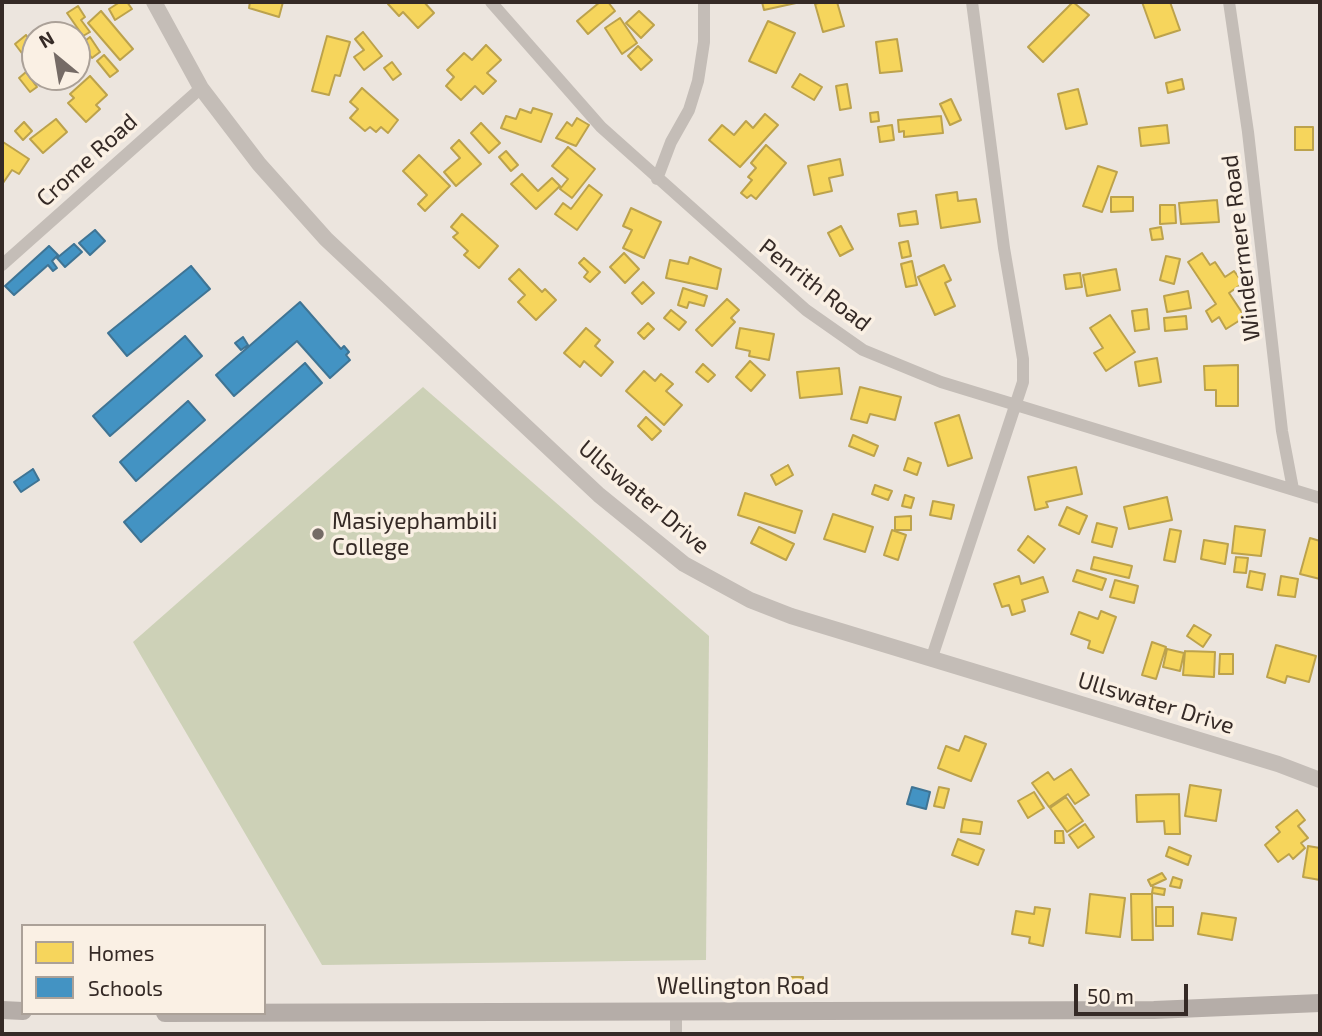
<!DOCTYPE html>
<html>
<head>
<meta charset="utf-8">
<style>
  body { margin:0 }
  #map { position:relative; width:1322px; height:1036px; overflow:hidden; background:#ece5de; font-family:"Exo 2",sans-serif }
  canvas { display:block }
  .frame { position:absolute; inset:0; border:4px solid #352a26; pointer-events:none }
  .legend { position:absolute; left:21px; top:924px; width:245px; height:91px; box-sizing:border-box; background:#faf0e4; border:2px solid #aba198; margin:0; padding:9px 12px; list-style:none; font-size:21px; color:#352a26 }
  .legend li { display:flex; align-items:center; gap:14px; height:35px }
  .legend b { width:35px; border:2px solid #aba198 }
  .north { position:absolute; left:21px; top:21px; width:70px; height:70px; box-sizing:border-box; background:#faf0e4; border:2px solid #aba198; border-radius:50%; rotate:330deg; font-size:19px; font-weight:700; line-height:28px; text-align:center; color:#352a26 }
  .north::after { content:''; display:block; margin:auto; width:24px; height:32px; background:#756b66; clip-path:polygon(50% 0,100% 100%,50% 72%,0 100%) }
  .scale { position:absolute; left:1074px; top:984px; width:114px; height:32px; box-sizing:border-box; border:4px solid #352a26; border-top:0; padding-left:9px; font-size:21px; line-height:24px; white-space:nowrap; color:#352a26; -webkit-text-stroke:5px #faf0e4; paint-order:stroke }
</style>
</head>
<body>
<div id="map">
<canvas width="1322" height="1036"></canvas>
<div class="frame"></div>
<ul class="legend">
<li><b style="height:19px;background:#f6d55c"></b>Homes</li>
<li><b style="height:19px;background:#4393c3"></b>Schools</li>
</ul>
<div class="north">N</div>
<div class="scale">50 m</div>
</div>
<script>
const c = document.querySelector('canvas').getContext('2d');
c.lineJoin = 'round';
function paint(path, color) { c.fillStyle = color; c.fill(path, 'evenodd'); }
const toPath = rows => new Path2D(rows.map(r => 'M' + r).join(''));
function strokePath(path, color, width, dash) { c.strokeStyle = color; c.lineWidth = width; c.lineCap = dash ? 'butt' : 'round'; c.setLineDash(dash || []); c.stroke(path); }
function label(font, color, halo, rows, align = 'center') {
  c.font = font + ' "Exo 2",sans-serif'; c.lineWidth = 7; c.setLineDash([]); c.textBaseline = 'middle'; c.strokeStyle = halo; c.fillStyle = color; for (const [text, x, y, turn = 0] of rows) {
    c.save(); c.translate(x, y); c.rotate((+turn || 0) * Math.PI / 180); c.textAlign = isNaN(turn) ? turn : align; if (halo) c.strokeText(text, 0, 0); c.fillText(text, 0, 0); c.restore();
  }
}
const green = toPath([
  [423,387,709,636,706,960,322,965,133,642]
]);
const homes = toPath([
  [120,2,127,2,132,9,115,20,109,9,120,2],
  [250,2,283,2,279,17,249,8,250,2],
  [391,2,424,2,434,13,418,28,403,12,399,16,388,4,391,2],
  [600,2,608,2,615,11,588,34,577,21,600,2],
  [762,2,796,2,796,3,764,10,762,2],
  [822,2,837,2,844,26,823,32,815,4,822,2],
  [1073,2,1089,15,1043,62,1028,47,1073,2],
  [1142,2,1170,2,1180,30,1155,38,1142,2],
  [78,6,85,17,81,20,90,32,83,36,67,13,78,6],
  [101,11,133,49,120,60,88,23,101,11],
  [639,11,654,25,641,38,626,23,639,11],
  [620,18,637,43,622,54,605,28,620,18],
  [768,21,795,33,776,73,749,61,768,21],
  [363,32,382,56,364,70,354,57,364,50,355,39,363,32],
  [26,35,35,47,24,56,15,44,26,35],
  [327,36,350,42,340,76,335,75,329,95,312,91,327,36],
  [90,37,100,52,92,58,81,44,90,37],
  [897,39,902,71,880,73,876,42,897,39],
  [486,45,501,60,487,73,496,81,483,94,475,86,461,100,446,86,454,77,447,70,464,53,472,60,486,45],
  [638,46,652,60,641,70,628,56,638,46],
  [35,53,35,75,25,62,35,53],
  [104,55,118,71,110,77,97,61,104,55],
  [392,62,401,74,393,80,384,68,392,62],
  [77,63,85,73,75,81,71,77,77,77,77,63],
  [26,72,37,87,30,92,19,78,26,72],
  [800,74,822,87,814,100,792,87,800,74],
  [90,76,107,95,96,105,100,109,86,122,68,103,74,98,70,94,90,76],
  [56,77,66,77,68,80,59,89,52,81,56,77],
  [1182,79,1184,89,1168,93,1166,83,1182,79],
  [847,84,851,108,840,110,836,86,847,84],
  [362,88,398,120,388,133,381,127,376,132,370,127,365,131,350,118,358,109,350,102,362,88],
  [1078,89,1087,124,1066,129,1058,94,1078,89],
  [951,99,961,120,950,125,940,104,951,99],
  [533,108,552,114,541,142,501,128,506,116,516,119,520,109,531,113,533,108],
  [878,112,879,121,871,122,870,113,878,112],
  [765,114,778,125,740,167,709,140,722,125,734,135,746,121,753,128,765,114],
  [941,116,943,133,904,137,904,131,899,132,898,120,941,116],
  [577,118,589,125,576,146,556,138,567,122,572,126,577,118],
  [56,119,67,132,43,153,30,139,56,119],
  [24,122,32,131,23,140,15,131,24,122],
  [481,123,500,143,489,153,471,133,481,123],
  [892,125,894,140,880,142,878,127,892,125],
  [1167,125,1169,143,1141,146,1139,128,1167,125],
  [1295,127,1313,127,1313,150,1295,150,1295,127],
  [459,140,481,164,456,186,444,172,460,158,451,148,459,140],
  [3,142,29,159,19,174,12,170,3,183,3,142],
  [766,145,786,163,756,199,751,195,747,198,741,193,752,180,748,177,756,168,751,163,766,145],
  [568,147,595,169,572,198,560,189,568,179,552,166,568,147],
  [506,151,518,165,511,171,499,157,506,151],
  [419,155,450,186,425,211,418,204,427,195,403,171,419,155],
  [840,159,843,175,829,178,832,191,814,195,808,166,840,159],
  [1098,166,1117,172,1102,212,1083,206,1098,166],
  [522,174,538,191,552,178,560,186,536,209,511,184,522,174],
  [589,185,602,195,577,230,555,214,563,203,571,209,589,185],
  [957,192,958,201,976,199,980,222,941,228,936,195,957,192],
  [1111,197,1133,197,1133,211,1111,212,1111,197],
  [1217,200,1219,222,1181,224,1179,203,1217,200],
  [1160,205,1175,205,1176,223,1160,224,1160,205],
  [631,208,661,222,644,258,623,248,632,230,623,226,631,208],
  [916,211,918,224,900,226,898,214,916,211],
  [462,214,498,246,479,268,464,255,468,251,453,237,458,233,451,227,462,214],
  [841,226,853,249,840,256,828,233,841,226],
  [1161,227,1163,239,1152,240,1150,229,1161,227],
  [908,241,911,256,902,258,899,243,908,241],
  [624,253,639,269,625,283,610,267,624,253],
  [1202,253,1210,265,1215,262,1225,277,1234,271,1243,283,1229,293,1245,317,1226,329,1219,317,1212,322,1206,311,1216,304,1188,262,1202,253],
  [1166,256,1180,259,1174,284,1160,280,1166,256],
  [690,257,721,269,717,289,666,278,670,260,688,264,690,257],
  [584,258,600,272,590,282,584,277,588,272,579,263,584,258],
  [912,261,917,285,906,287,901,264,912,261],
  [944,265,951,280,945,283,955,306,935,315,918,277,944,265],
  [519,269,542,292,545,289,556,300,536,320,518,302,525,295,509,279,519,269],
  [1116,269,1120,290,1087,296,1083,275,1116,269],
  [1080,273,1082,287,1066,289,1064,275,1080,273],
  [643,282,654,293,642,304,632,293,643,282],
  [683,288,707,296,704,306,689,302,687,308,678,305,683,288],
  [1188,291,1191,308,1167,312,1164,296,1188,291],
  [727,299,739,310,731,318,735,322,712,346,696,330,727,299],
  [1147,309,1149,329,1135,331,1132,311,1147,309],
  [671,310,686,322,679,330,664,318,671,310],
  [1110,315,1135,352,1106,371,1094,353,1103,348,1090,328,1110,315],
  [1186,316,1187,329,1165,331,1164,318,1186,316],
  [648,323,654,329,644,339,638,333,648,323],
  [586,328,600,340,595,346,613,362,601,376,584,361,580,367,564,353,586,328],
  [740,328,774,334,769,360,749,356,750,351,736,348,740,328],
  [1157,358,1161,382,1139,386,1135,362,1157,358],
  [750,361,765,375,751,391,736,377,750,361],
  [703,364,715,375,708,382,696,372,703,364],
  [1238,365,1238,406,1216,406,1216,390,1205,390,1204,366,1238,365],
  [839,368,842,394,800,398,797,372,839,368],
  [644,371,655,381,661,374,673,384,666,391,682,405,664,425,626,391,644,371],
  [860,387,901,397,895,420,870,414,867,423,851,419,860,387],
  [959,415,972,458,948,466,935,423,959,415],
  [646,417,661,431,652,440,638,426,646,417],
  [853,435,878,446,874,456,849,446,853,435],
  [908,458,921,463,917,475,904,470,908,458],
  [788,465,793,475,776,485,771,475,788,465],
  [1076,467,1082,494,1046,502,1048,507,1035,510,1028,477,1076,467],
  [875,485,892,491,888,500,872,494,875,485],
  [745,493,802,511,795,533,738,515,745,493],
  [905,495,914,498,911,508,902,506,905,495],
  [1167,497,1172,520,1129,529,1124,507,1167,497],
  [933,501,954,505,951,519,930,515,933,501],
  [1067,507,1087,516,1079,534,1059,525,1067,507],
  [833,514,873,527,865,552,824,539,833,514],
  [911,516,911,530,895,530,895,517,911,516],
  [1097,523,1117,528,1112,547,1092,542,1097,523],
  [1235,526,1265,530,1261,556,1232,553,1235,526],
  [759,527,794,544,786,560,751,543,759,527],
  [1170,529,1181,531,1175,562,1164,560,1170,529],
  [892,530,906,535,898,560,884,555,892,530],
  [1028,536,1045,549,1034,563,1018,550,1028,536],
  [1310,538,1320,541,1320,579,1300,574,1310,538],
  [1204,540,1228,544,1225,564,1201,559,1204,540],
  [1094,557,1132,566,1129,578,1091,569,1094,557],
  [1236,557,1248,558,1246,573,1234,572,1236,557],
  [1077,570,1106,579,1102,590,1073,581,1077,570],
  [1250,571,1265,574,1262,590,1247,587,1250,571],
  [1019,576,1021,584,1043,577,1048,592,1022,600,1025,611,1012,615,1009,605,1002,607,994,584,1019,576],
  [1281,576,1298,579,1295,597,1278,595,1281,576],
  [1115,580,1138,586,1134,603,1110,597,1115,580],
  [1101,611,1116,617,1103,653,1088,648,1090,641,1071,634,1079,612,1098,619,1101,611],
  [1194,625,1211,635,1203,647,1187,636,1194,625],
  [1152,642,1166,647,1156,679,1142,675,1152,642],
  [1276,645,1316,656,1309,682,1287,676,1285,683,1267,677,1276,645],
  [1167,649,1184,653,1180,671,1163,667,1167,649],
  [1185,651,1215,652,1214,677,1183,675,1185,651],
  [1220,654,1233,654,1233,674,1219,674,1220,654],
  [965,736,986,744,971,781,938,768,946,746,959,751,965,736],
  [1071,769,1089,795,1075,804,1068,794,1049,807,1032,783,1048,772,1054,780,1071,769],
  [1190,785,1221,790,1216,821,1185,816,1190,785],
  [939,787,949,789,944,808,934,806,939,787],
  [1034,792,1044,808,1028,818,1018,801,1034,792],
  [1179,794,1180,834,1165,834,1164,821,1137,822,1136,795,1179,794],
  [1066,797,1083,821,1067,832,1050,808,1066,797],
  [1297,810,1305,820,1298,826,1308,838,1301,843,1305,848,1293,859,1289,854,1278,862,1265,845,1280,832,1276,827,1297,810],
  [963,819,982,822,980,834,961,832,963,819],
  [1085,824,1094,837,1078,848,1069,835,1085,824],
  [1055,831,1063,831,1064,843,1055,843,1055,831],
  [958,839,984,850,978,865,952,855,958,839],
  [1308,846,1320,848,1320,880,1303,877,1308,846],
  [1169,847,1191,856,1188,865,1166,856,1169,847],
  [1162,873,1166,879,1151,886,1148,880,1162,873],
  [1173,877,1182,880,1180,888,1170,886,1173,877],
  [1153,887,1165,889,1164,895,1152,893,1153,887],
  [1090,894,1125,898,1120,937,1086,933,1090,894],
  [1131,894,1152,894,1153,940,1132,940,1131,894],
  [1035,907,1050,909,1043,946,1029,943,1030,937,1012,934,1016,911,1034,914,1035,907],
  [1156,907,1173,907,1173,926,1156,926,1156,907],
  [1202,913,1236,918,1232,940,1198,934,1202,913],
  [776,977,803,977,803,989,776,989,776,977]
]);
const schools = toPath([
  [95,230,105,241,90,255,79,243,95,230],
  [74,244,82,252,65,267,57,258,74,244],
  [49,246,58,255,52,261,57,268,53,271,48,265,14,295,5,286,49,246],
  [191,266,210,289,127,356,108,333,191,266],
  [300,302,341,349,344,346,349,352,346,355,350,360,330,378,297,341,234,396,216,375,300,302],
  [185,336,202,356,110,436,93,416,185,336],
  [243,337,248,345,241,350,235,343,243,337],
  [305,363,322,383,141,542,124,522,305,363],
  [188,401,205,420,136,481,120,462,188,401],
  [33,469,39,480,21,492,14,482,33,469],
  [912,787,930,792,926,809,907,804,912,787]
]);
const minor = toPath([
  [491,2,601,127,806,310,863,350,941,382,1320,498],
  [1229,2,1248,132,1282,431,1293,489],
  [657,179,671,142,689,110,698,81,704,42,704,2],
  [2,265,201,88],
  [931,660,1023,382,1023,359,1004,248,972,2],
  [676,1034,676,1010]
]);
const tertiary = toPath([
  [154,2,201,88,259,164,326,239,599,495,684,564,750,600,791,616,1278,764,1320,780]
]);
const secondary = toPath([
  [2,1010,23,1011],
  [165,1013,1154,1010,1320,1003]
]);
const markers = [
  [318,534,7,"#756b66"]
];
const streetNames = [
  ["Crome Road",87,160,-42],
  ["Windermere Road",1241,248,-97],
  ["Penrith Road",815,285,38],
  ["Ullswater Drive",644,497,40],
  ["Ullswater Drive",1156,703,17],
  ["Wellington Road",743,986]
];
const poiNames = [
  ["Masiyephambili",332,521],
  ["College",332,547]
];
paint(green, '#cdd1b7');
paint(homes, '#f6d55c');
strokePath(homes, '#bca24c', 2);
paint(schools, '#4393c3');
strokePath(schools, '#3f7494', 2);
strokePath(minor, '#c4bdb7', 12);
strokePath(tertiary, '#c4bdb7', 16);
strokePath(secondary, '#b5ada8', 18);
for (const [x, y, r, color] of markers) { const dot = new Path2D(); dot.arc(x, y, r, 0, 2 * Math.PI); c.fillStyle = color; c.fill(dot); strokePath(dot, '#faf0e4', 2.5); }
label('23px', '#352a26', '#faf0e4', streetNames);
label('23px', '#352a26', '#faf0e4', poiNames, 'left');
</script>
</body>
</html>
